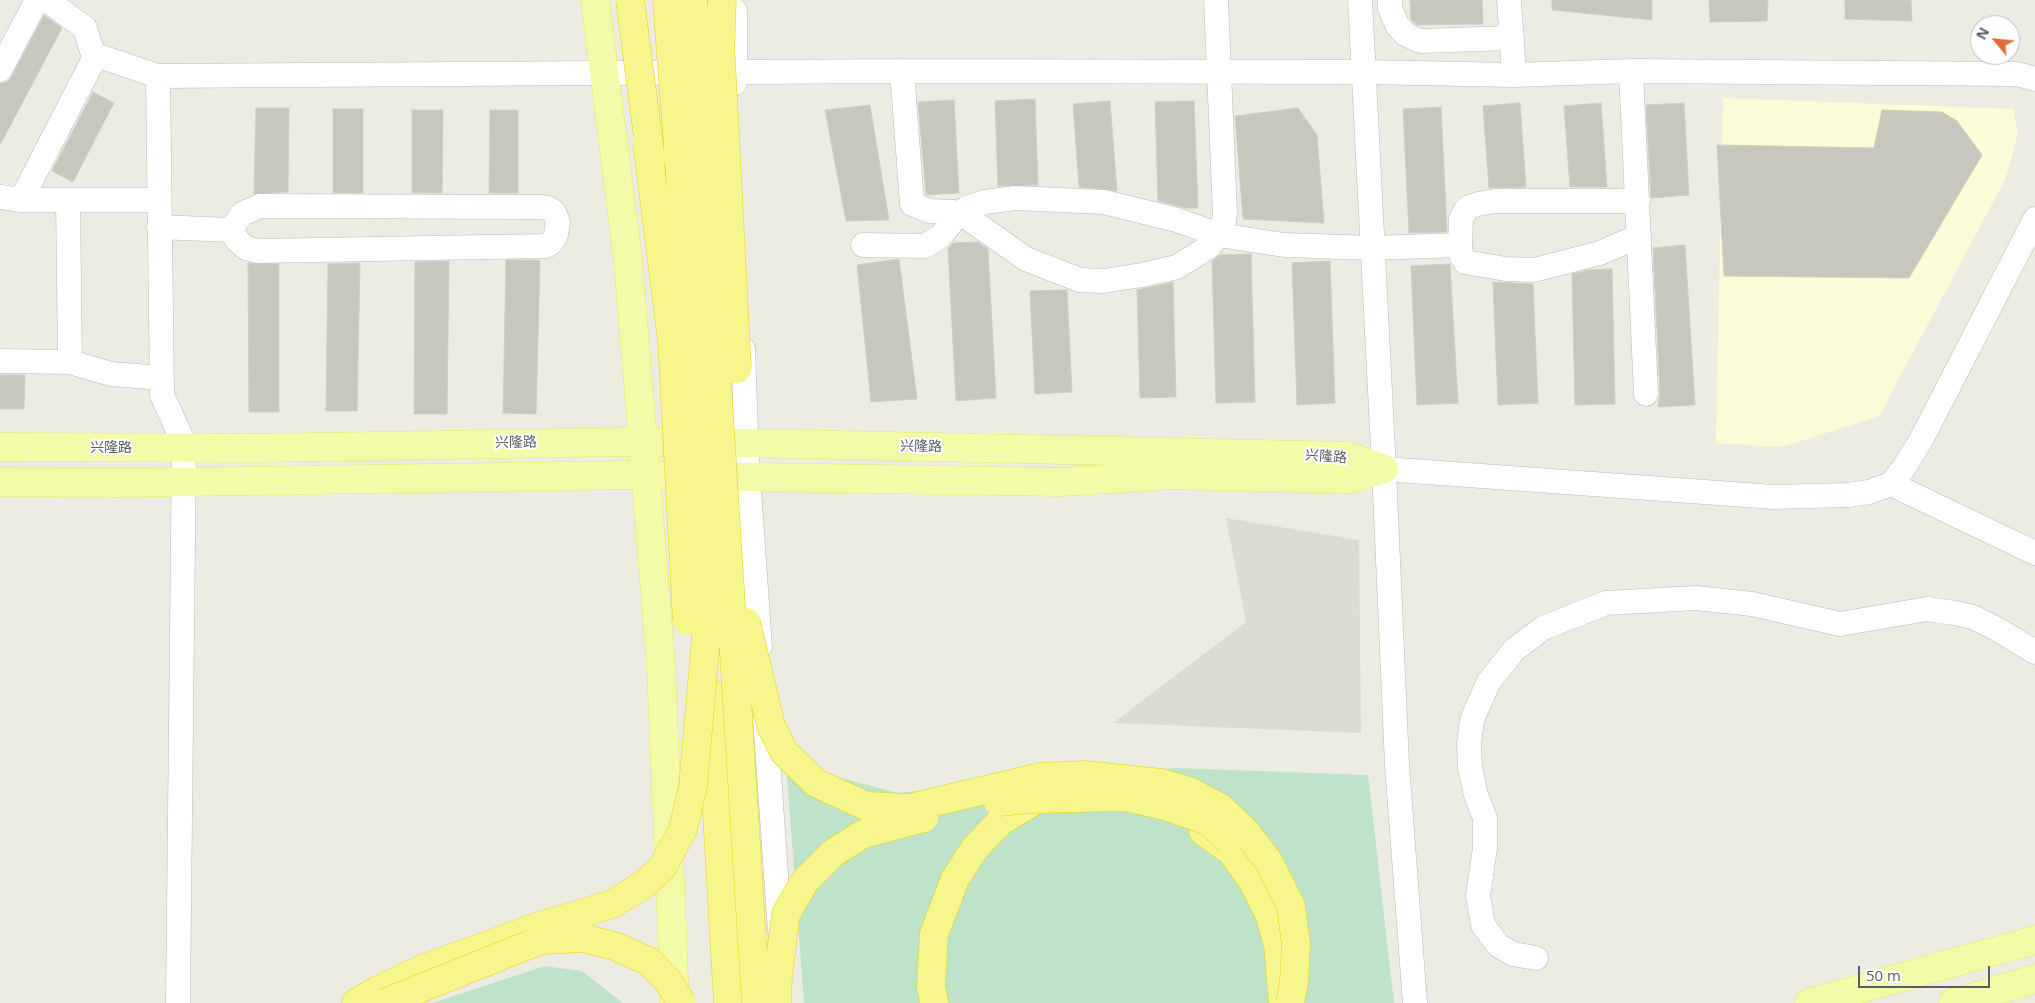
<!DOCTYPE html>
<html>
<head>
<meta charset="utf-8">
<style>
  body { margin:0 }
  #map { position:relative; width:2035px; height:1003px; overflow:hidden; background:#ecece2; font-family:"Open Sans",sans-serif }
  canvas { display:block }
  .north { position:absolute; left:1970px; top:15px; width:50px; height:50px; box-sizing:border-box; background:#fff; border:1px solid #bdbec0; border-radius:50%; rotate:298deg; font-size:14px; font-weight:700; line-height:20px; text-align:center; color:#5a5c62 }
  .north::after { content:''; display:block; margin:auto; width:18px; height:22px; background:#e06b34; clip-path:polygon(50% 0,100% 100%,50% 72%,0 100%) }
  .scale { position:absolute; left:1858px; top:966px; width:132px; height:22px; box-sizing:border-box; border:2px solid #5a5c62; border-top:0; padding-left:6px; font-size:15px; line-height:18px; white-space:nowrap; color:#5a5c62; -webkit-text-stroke:4px #fff; paint-order:stroke }
</style>
</head>
<body>
<div id="map">
<canvas width="2035" height="1003"></canvas>
<div class="north">N</div>
<div class="scale">50 m</div>
</div>
<script>
const c = document.querySelector('canvas').getContext('2d');
c.lineJoin = 'round';
function paint(path, color) { c.fillStyle = color; c.fill(path, 'evenodd'); }
const toPath = rows => new Path2D(rows.map(r => 'M' + r).join(''));
function strokePath(path, color, width, dash) { c.strokeStyle = color; c.lineWidth = width; c.lineCap = dash ? 'butt' : 'round'; c.setLineDash(dash || []); c.stroke(path); }
function label(font, color, halo, rows, align = 'center') {
  c.font = font + ' "Open Sans","Noto Sans SC",sans-serif'; c.lineWidth = 4; c.setLineDash([]); c.textBaseline = 'middle'; c.strokeStyle = halo; c.fillStyle = color; for (const [text, x, y, turn = 0] of rows) {
    c.save(); c.translate(x, y); c.rotate((+turn || 0) * Math.PI / 180); c.textAlign = isNaN(turn) ? turn : align; if (halo) c.strokeText(text, 0, 0); c.fillText(text, 0, 0); c.restore();
  }
}
const commercial = toPath([
  [1723,98,2013,109,2018,133,2006,178,1879,416,1782,447,1716,443]
]);
const education = toPath([
  [1226,518,1359,540,1361,733,1113,723,1246,622]
]);
const green = toPath([
  [786,763,897,793,1175,768,1368,775,1394,1003,804,1003],
  [545,966,582,971,623,1003,432,1003]
]);
const building = toPath([
  [1410,0,1482,0,1483,24,1417,25,1411,20,1410,0],
  [1552,0,1652,0,1652,20,1552,10,1552,0],
  [1709,0,1768,0,1767,21,1710,22,1709,0],
  [1845,0,1911,0,1912,21,1845,19,1845,0],
  [44,15,62,28,0,145,0,84,7,82,12,76,44,15],
  [93,92,114,103,73,182,52,171,93,92],
  [1035,99,1038,185,998,186,995,101,1035,99],
  [954,100,959,193,926,195,918,102,954,100],
  [1110,101,1117,191,1079,187,1073,104,1110,101],
  [1194,101,1198,208,1185,208,1158,201,1155,102,1194,101],
  [1520,103,1526,187,1489,188,1483,106,1520,103],
  [1601,103,1607,187,1570,187,1564,106,1601,103],
  [1684,103,1689,195,1651,198,1646,105,1684,103],
  [870,105,889,220,846,221,825,110,870,105],
  [1441,107,1447,232,1409,233,1403,109,1441,107],
  [256,108,289,108,288,192,254,194,256,108],
  [1298,108,1317,135,1324,223,1243,219,1235,116,1298,108],
  [333,109,363,109,363,193,333,193,333,109],
  [412,110,443,110,442,193,412,193,412,110],
  [490,110,518,110,518,193,489,193,490,110],
  [1882,110,1942,112,1957,121,1982,155,1909,278,1724,276,1717,145,1874,148,1882,110],
  [978,242,988,249,996,398,956,401,948,248,953,243,978,242],
  [1685,245,1695,405,1658,407,1660,393,1653,248,1685,245],
  [1251,254,1255,402,1216,403,1212,261,1220,255,1251,254],
  [899,259,917,399,871,402,857,265,899,259],
  [506,260,540,260,536,414,503,413,506,260],
  [449,261,447,414,414,414,415,262,449,261],
  [1330,261,1335,403,1297,405,1292,263,1330,261],
  [248,263,279,264,279,412,249,412,248,263],
  [360,263,357,411,326,411,328,264,360,263],
  [1450,264,1458,403,1417,405,1411,266,1450,264],
  [1612,269,1615,404,1575,405,1572,274,1589,270,1612,269],
  [1173,282,1176,397,1140,398,1137,290,1173,282],
  [1493,282,1533,284,1538,403,1498,405,1493,282],
  [1067,290,1072,392,1035,394,1030,291,1067,290],
  [0,375,25,375,24,409,0,409,0,375]
]);
const minor = toPath([
  [47,0,85,28,92,51,96,55,158,76,902,71,1364,72,1514,75,1631,71,2017,74,2035,79],
  [1360,0,1384,469,1397,765,1415,1003],
  [1390,0,1390,8,1397,25,1405,34,1420,41,1512,38],
  [1509,0,1514,75],
  [0,70,37,0],
  [902,71,912,204,929,211,953,212,965,216,1026,259,1080,280,1103,281,1142,275,1177,267,1210,246,1223,227,1225,214,1216,0],
  [1631,71,1646,394],
  [158,76,162,395,184,443,178,1003],
  [735,83,735,11],
  [0,197,21,200,159,200],
  [21,200,96,55],
  [68,200,70,362],
  [1638,201,1495,201,1478,204,1467,208,1461,219,1460,245,1461,255,1465,262,1506,269,1534,270,1600,253,1639,236],
  [260,206,539,207,548,208,554,212,558,222,556,235,551,243,546,246,258,251,246,248,238,241,231,230,242,214,260,206],
  [159,227,231,230],
  [863,245,925,246,941,236,958,214,967,208,985,202,1015,198,1104,202,1177,220,1219,235,1284,245,1373,248,1460,245],
  [743,349,747,461,760,647],
  [0,361,70,362,111,374,162,378],
  [1384,469,1774,497,1848,495,1869,492,1891,484,1903,469,1921,440,2035,219],
  [1891,484,2035,553],
  [765,718,780,931],
  [1536,958,1513,954,1498,945,1483,925,1478,896,1485,848,1485,818,1476,795,1470,767,1469,744,1472,720,1488,683,1514,650,1543,628,1606,603,1696,598,1752,604,1840,624,1927,609,1955,613,1973,617,1995,628,2035,652]
]);
const major = toPath([
  [595,0,628,261,643,442,661,666,675,1003],
  [0,447,257,448,625,442,747,443,1348,456,1384,469],
  [0,482,116,483,629,475,1062,482,1170,475,1350,479,1384,469],
  [1809,1003,2035,940],
  [1953,1003,2035,979]
]);
const highway = toPath([
  [710,693,728,1003],
  [1203,831,1231,851,1253,882,1269,914,1278,944,1283,1003],
  [356,1003,378,990,422,969,540,926],
  [934,1003,931,986,934,934,955,879,975,848,1001,821,1044,795]
]);
const highwayBridge = toPath([
  [630,0,651,160],
  [693,0,756,1003],
  [720,40,737,369],
  [720,58,722,0],
  [647,142,672,341,687,621],
  [746,622,771,726,784,752,816,783,866,806,909,808,1040,777,1085,775,1161,783,1191,792,1221,808,1246,832,1269,862,1291,906,1296,944,1294,982,1290,1003],
  [998,802,1029,799,1126,797,1166,806,1208,821,1228,840],
  [540,926,612,904,643,885,662,868,683,829,693,786,706,639,695,374,667,0],
  [384,1003,541,940,583,938,617,947,650,962,668,981,682,1003],
  [777,1003,778,975,786,914,805,881,833,853,863,834,924,818]
]);
const streetNames = [
  ["兴隆路",516,443,-1],
  ["兴隆路",921,447,1],
  ["兴隆路",111,448],
  ["兴隆路",1326,457,4]
];
paint(commercial, '#fbfcd7');
paint(education, '#dcdcd0');
paint(green, '#bfe3c8');
paint(building, '#c7c7be');
strokePath(building, '#d0cfc0', 1);
strokePath(minor, '#b9bac0', 25);
strokePath(major, '#eae55d', 29);
strokePath(highway, '#e3d30b', 29);
strokePath(minor, '#fff', 24);
strokePath(major, '#f4fba8', 28);
strokePath(highway, '#f7f68d', 28);
strokePath(highwayBridge, '#e3d30b', 29, []);
strokePath(highwayBridge, '#f7f68d', 28);
label('14px', '#5a5c62', '#fff', streetNames);
</script>
</body>
</html>
